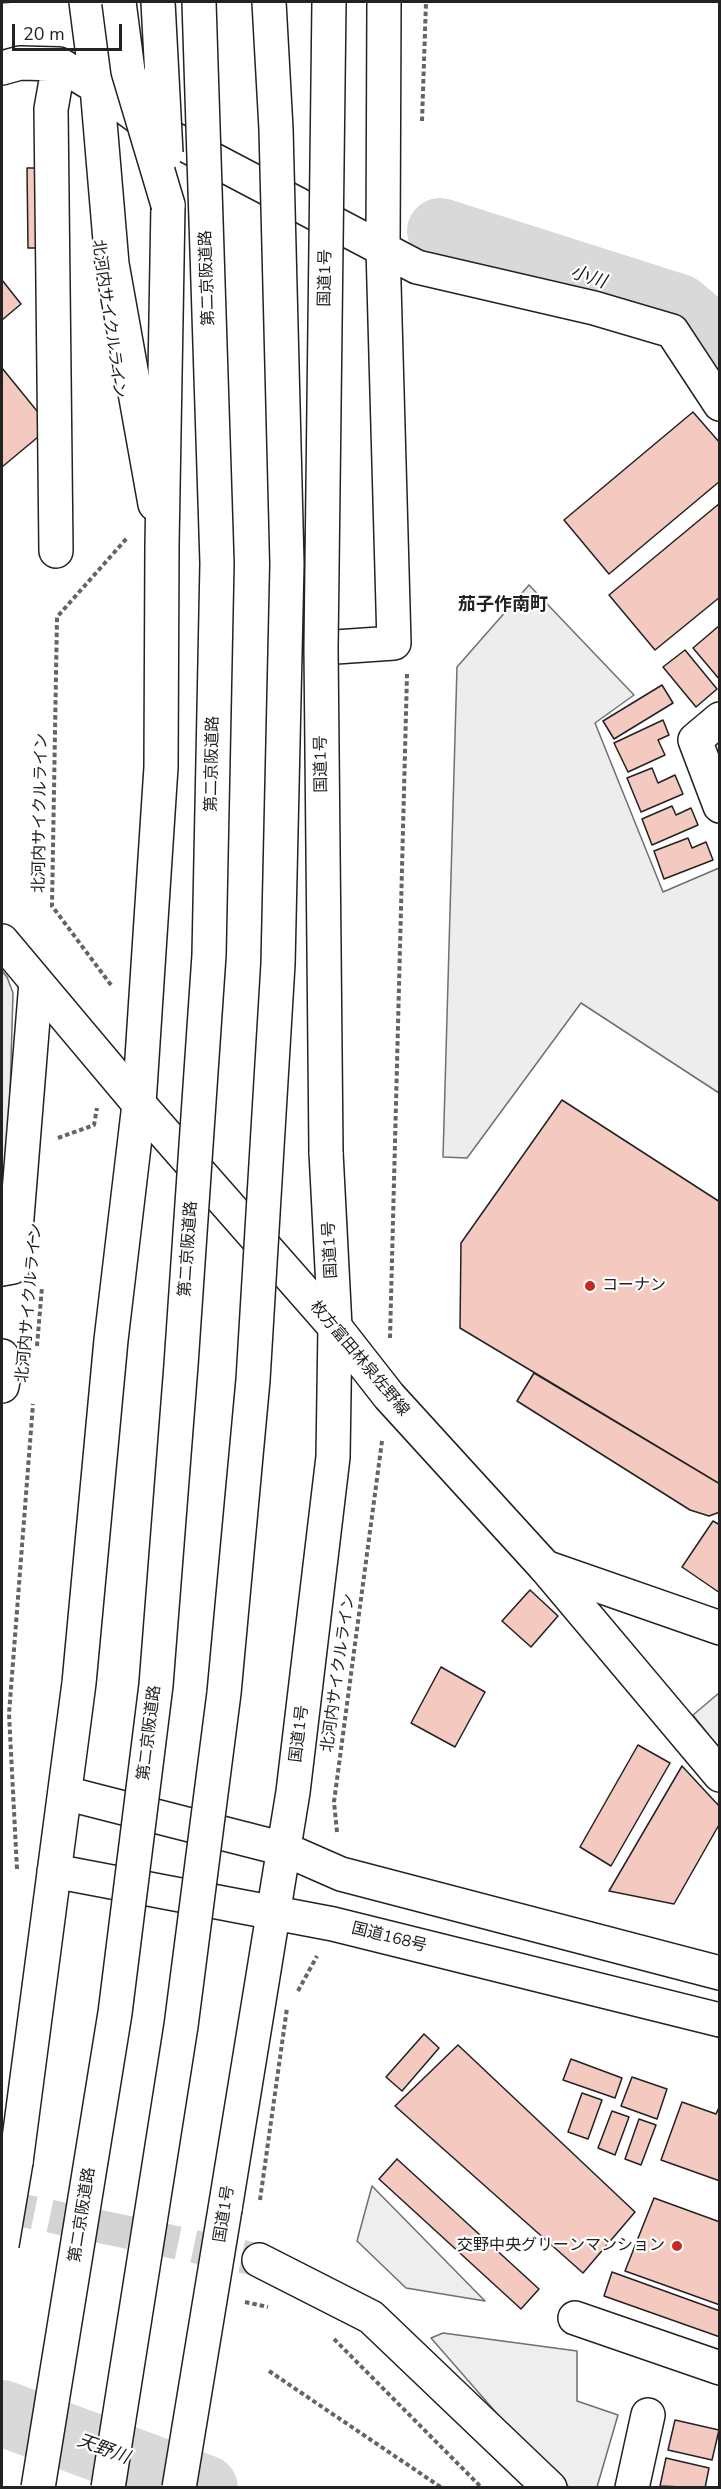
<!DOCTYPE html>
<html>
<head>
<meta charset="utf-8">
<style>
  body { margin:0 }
  #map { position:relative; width:721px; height:2489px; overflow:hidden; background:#fff; font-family:"Nunito Sans",sans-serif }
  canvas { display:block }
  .frame { position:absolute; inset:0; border:3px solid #222; pointer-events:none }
  .scale { position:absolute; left:12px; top:24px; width:110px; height:27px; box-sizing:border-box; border:3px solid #222; border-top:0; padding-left:8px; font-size:18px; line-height:21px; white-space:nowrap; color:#222; -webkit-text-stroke:4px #fff; paint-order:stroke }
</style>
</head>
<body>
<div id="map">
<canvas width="721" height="2489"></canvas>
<div class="frame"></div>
<div class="scale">20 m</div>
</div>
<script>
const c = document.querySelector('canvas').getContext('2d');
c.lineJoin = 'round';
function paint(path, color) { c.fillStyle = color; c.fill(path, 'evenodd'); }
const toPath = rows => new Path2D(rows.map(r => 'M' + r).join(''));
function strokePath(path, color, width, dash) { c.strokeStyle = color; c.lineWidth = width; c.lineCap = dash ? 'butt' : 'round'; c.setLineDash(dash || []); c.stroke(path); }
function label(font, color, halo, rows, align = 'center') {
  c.font = font + ' "Nunito Sans","Noto Sans JP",sans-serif'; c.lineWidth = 4.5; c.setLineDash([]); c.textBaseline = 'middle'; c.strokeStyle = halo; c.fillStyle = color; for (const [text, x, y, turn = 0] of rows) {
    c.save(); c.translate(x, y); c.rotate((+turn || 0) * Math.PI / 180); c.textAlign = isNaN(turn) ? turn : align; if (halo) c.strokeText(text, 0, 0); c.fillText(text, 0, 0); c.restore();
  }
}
const green = toPath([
  [719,1693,719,1748,693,1715,719,1693],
  [372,2186,485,2301,406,2288,357,2241,372,2186],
  [443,2333,577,2351,577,2401,618,2415,597,2487,569,2487,533,2455,431,2338,443,2333]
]);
const parking = toPath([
  [529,585,634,695,595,723,663,892,719,868,719,1093,581,1003,467,1158,443,1157,457,667,529,585],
  [2,971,7,977,13,993,6,1233,2,1236,2,971]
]);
const river = toPath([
  [440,231,679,307,710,333,720,349],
  [2,2413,205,2488]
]);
const building = toPath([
  [27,168,41,168,41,248,28,248,27,168],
  [2,280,21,304,2,320,2,280],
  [2,368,50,427,2,467,2,368],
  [693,412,720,443,720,481,609,574,564,520,693,412],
  [720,503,720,597,655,650,609,595,720,503],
  [720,625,720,680,693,648,720,625],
  [685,650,717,689,696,707,663,667,685,650],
  [662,685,673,703,614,739,603,721,662,685],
  [663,720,669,735,658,740,665,755,628,772,614,743,663,720],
  [652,768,658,783,675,775,683,794,641,812,627,778,652,768],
  [672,806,676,815,691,808,698,825,652,845,642,819,672,806],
  [688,838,692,848,706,842,713,860,664,879,654,851,688,838],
  [562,1100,720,1202,720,1484,460,1328,461,1243,562,1100],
  [534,1373,720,1484,720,1512,709,1516,690,1510,517,1401,534,1373],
  [713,1521,720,1525,720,1593,682,1567,713,1521],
  [530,1590,558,1616,531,1647,502,1621,530,1590],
  [441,1667,485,1692,455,1747,411,1723,441,1667],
  [638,1745,670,1763,611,1866,580,1847,638,1745],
  [682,1766,720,1807,720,1823,674,1904,609,1891,682,1766],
  [424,2034,439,2048,402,2091,386,2077,424,2034],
  [458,2045,635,2212,583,2273,395,2106,458,2045],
  [571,2059,622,2078,615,2098,563,2080,571,2059],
  [632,2077,667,2089,657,2119,621,2106,632,2077],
  [582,2093,602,2100,588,2139,568,2132,582,2093],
  [682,2102,716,2114,720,2105,720,2181,661,2160,682,2102],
  [612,2111,629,2117,615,2155,598,2148,612,2111],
  [639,2119,656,2125,641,2165,625,2159,639,2119],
  [397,2159,539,2289,521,2309,379,2179,397,2159],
  [654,2198,720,2222,720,2305,625,2271,654,2198],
  [612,2272,720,2311,720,2337,604,2296,612,2272],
  [675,2420,719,2430,712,2460,668,2450,675,2420],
  [666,2458,709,2468,705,2488,660,2486,666,2458]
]);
const minorTunnel = toPath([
  [2,2206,259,2260]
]);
const path = toPath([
  [422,121,426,2],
  [111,985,52,906,57,617,127,538],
  [58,1138,94,1125,97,1108],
  [390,1338,407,674],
  [37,1346,42,1287],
  [337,1832,334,1802,382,1441],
  [17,1869,9,1714,33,1404],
  [298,1991,317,1956],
  [245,2302,268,2307],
  [334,2339,482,2488],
  [269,2371,442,2488]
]);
const minor = toPath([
  [86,2,97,87,112,264,155,504],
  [2,68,20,63,59,64,97,87,153,128,417,267,594,308,672,331,720,404],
  [56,551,51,109,59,64],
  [321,648,394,643,383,248,384,2],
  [720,719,695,740,720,806],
  [2,1269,13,1267,36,982],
  [2,1356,4,1375,2,1386],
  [545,1567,720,1628],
  [259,2260,371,2317,550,2488],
  [575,2318,720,2368],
  [632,2488,648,2415]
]);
const major = toPath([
  [2,941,139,1104,335,1327,389,1396,545,1567,720,1775]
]);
const highway = toPath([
  [65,1793,284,1849,341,1874,720,1973],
  [54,1871,333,1924,720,2020],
  [16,2162,79,1683,111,1340,139,1104,161,767,162,545,168,205],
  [225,2209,293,1792,333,1457,335,1327,326,1152]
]);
const pathBridge = toPath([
  [260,2200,287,2008]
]);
const highwayBridge = toPath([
  [119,2,128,71,168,205],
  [158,2,166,153],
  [326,1152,321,648,329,2],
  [2,2245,16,2162],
  [38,2488,115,2013,156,1685,181,1365,209,955,217,563,199,2],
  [108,2488,181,2026,224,1693,253,1380,278,964,287,564,276,129,269,2],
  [179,2488,225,2209]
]);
const power = toPath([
  [2,3,14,2]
]);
const markers = [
  [590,1286,6,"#c62828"],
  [677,2246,6,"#c62828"]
];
const streetNames = [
  ["第二京阪道路",208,278,-92],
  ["国道1号",326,278,-89],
  ["北河内サイクルライン",108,319,82],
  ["第二京阪道路",213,764,-89],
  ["国道1号",322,764,-91],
  ["北河内サイクルライン",41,813,-89],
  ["第二京阪道路",189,1249,-86],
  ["国道1号",331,1250,-93],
  ["北河内サイクルライン",30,1303,-85],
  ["枚方富田林泉佐野線",359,1359,50],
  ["北河内サイクルライン",339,1673,-82],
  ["第二京阪道路",150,1733,-83],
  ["国道1号",300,1734,-83],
  ["国道168号",389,1938,14],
  ["国道1号",225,2214,-81],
  ["第二京阪道路",83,2215,-81]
];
const poiNames = [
  ["コーナン",602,1286],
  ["交野中央グリーンマンション",665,2246,"right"]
];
const waterNames = [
  ["小川",588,278,18],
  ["天野川",103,2450,20]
];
const neighbourhoodNames = [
  ["茄子作南町",503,606]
];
paint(green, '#eee');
strokePath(green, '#6f6f6f', 1.5);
paint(parking, '#ededed');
strokePath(parking, '#6f6f6f', 1.5);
strokePath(river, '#d9d9d9', 66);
paint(building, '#f3c9c0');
strokePath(building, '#222', 1.5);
strokePath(minorTunnel, '#d3d3d3', 33, [33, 16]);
strokePath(minor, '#222', 36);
strokePath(major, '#222', 36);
strokePath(highway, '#222', 36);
strokePath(path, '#646464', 4, [4.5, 3]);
strokePath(minor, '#fff', 33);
strokePath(major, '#fff', 33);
strokePath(highway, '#fff', 33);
strokePath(highwayBridge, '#222', 36, []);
strokePath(pathBridge, '#646464', 4, [4.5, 3]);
strokePath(highwayBridge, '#fff', 33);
strokePath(power, '#c62828', 1.5, [21, 4.5, 3, 4.5]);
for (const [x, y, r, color] of markers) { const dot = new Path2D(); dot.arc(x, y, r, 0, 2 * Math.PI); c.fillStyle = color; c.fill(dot); strokePath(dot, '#fff', 2); }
label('16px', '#222', '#fff', streetNames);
label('16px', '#222', '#fff', poiNames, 'left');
label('italic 18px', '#222', '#fff', waterNames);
label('bold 18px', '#222', '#fff', neighbourhoodNames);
</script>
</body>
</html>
